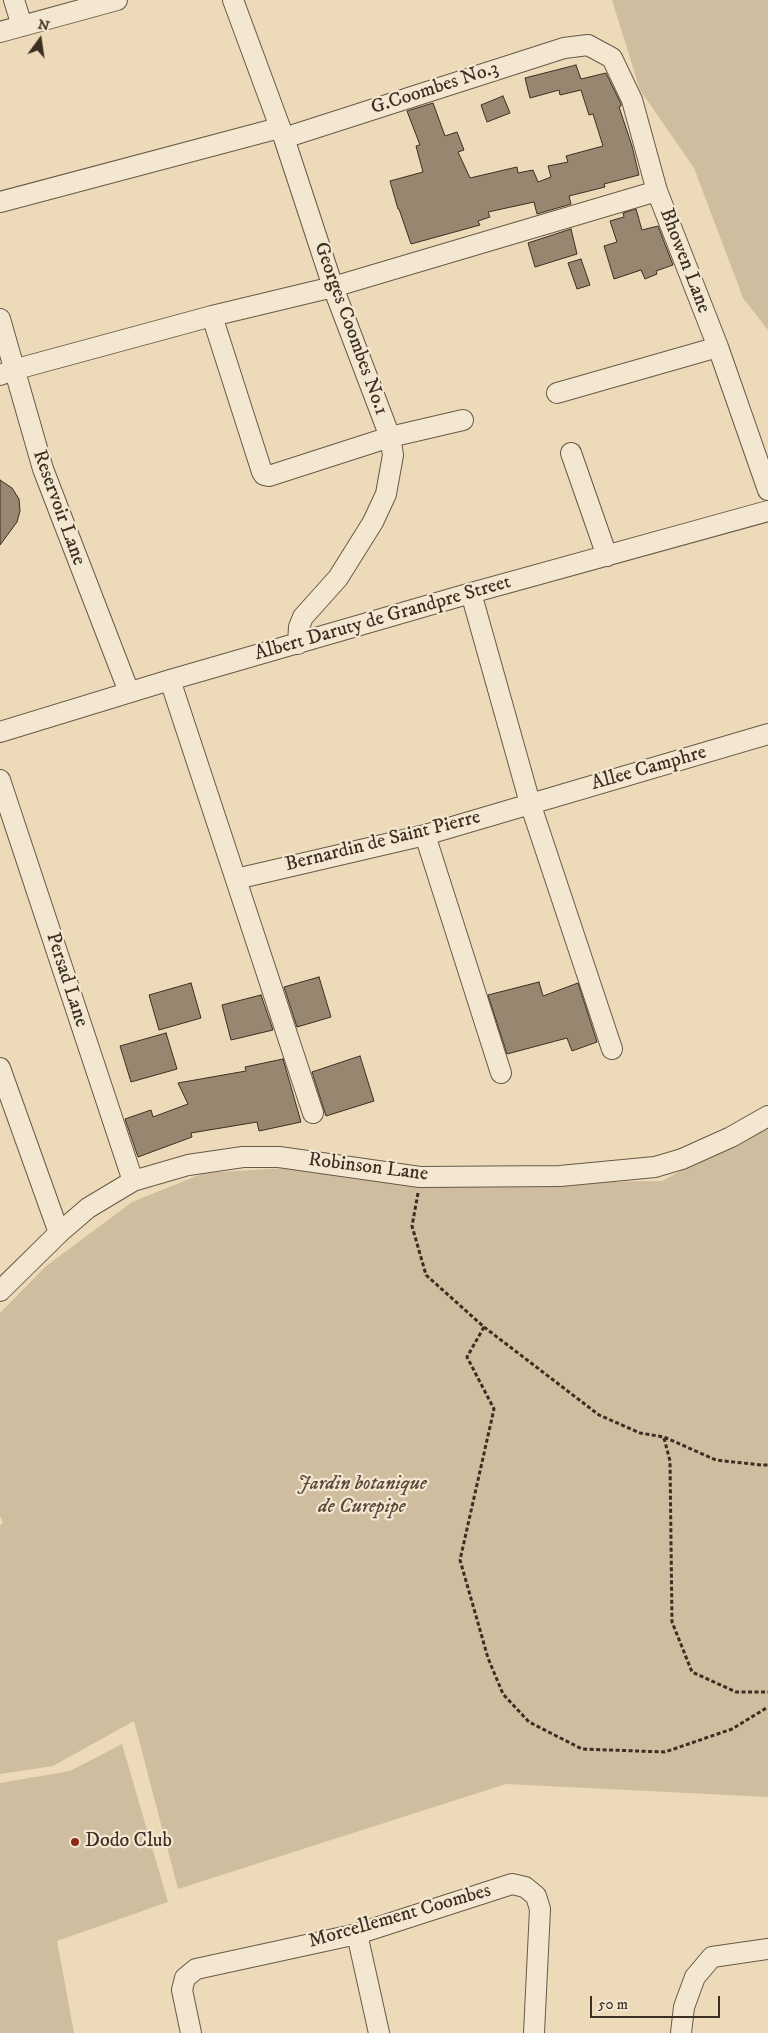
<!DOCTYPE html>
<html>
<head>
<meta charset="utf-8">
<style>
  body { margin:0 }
  #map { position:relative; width:768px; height:2033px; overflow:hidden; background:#eddab8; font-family:"IM FELL DW Pica",serif }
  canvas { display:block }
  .north { position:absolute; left:15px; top:15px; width:50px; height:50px; -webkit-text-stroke:4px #f3e7d1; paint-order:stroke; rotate:14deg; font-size:14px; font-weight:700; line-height:20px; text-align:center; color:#3b2e23 }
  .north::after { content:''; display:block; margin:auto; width:18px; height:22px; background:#3b2e23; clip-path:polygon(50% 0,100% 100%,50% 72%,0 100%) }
  .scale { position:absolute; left:590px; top:1996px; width:130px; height:22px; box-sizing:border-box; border:2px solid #3b2e23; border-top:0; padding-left:6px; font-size:15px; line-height:18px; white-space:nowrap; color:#3b2e23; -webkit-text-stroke:4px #f3e7d1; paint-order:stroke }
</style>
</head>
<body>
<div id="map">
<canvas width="768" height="2033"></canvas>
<div class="north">N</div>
<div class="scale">50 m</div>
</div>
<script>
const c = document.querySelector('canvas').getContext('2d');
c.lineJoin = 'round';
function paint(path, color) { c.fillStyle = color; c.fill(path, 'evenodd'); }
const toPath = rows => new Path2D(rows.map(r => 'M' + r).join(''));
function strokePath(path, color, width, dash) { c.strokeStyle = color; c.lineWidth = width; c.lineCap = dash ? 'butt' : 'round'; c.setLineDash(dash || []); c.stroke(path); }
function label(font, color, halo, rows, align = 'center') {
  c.font = font + ' "IM FELL DW Pica",serif'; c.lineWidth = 4.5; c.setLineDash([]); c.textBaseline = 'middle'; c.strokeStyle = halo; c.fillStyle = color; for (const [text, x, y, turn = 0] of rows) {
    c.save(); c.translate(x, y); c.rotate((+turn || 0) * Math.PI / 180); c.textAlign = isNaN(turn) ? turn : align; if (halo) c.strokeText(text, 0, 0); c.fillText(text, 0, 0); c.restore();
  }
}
const green = toPath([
  [612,0,768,0,768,330,743,298,694,168,640,90],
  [768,1124,768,1797,506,1784,178,1889,134,1721,53,1766,0,1774,0,1525,3,1523,0,1516,0,1313,45,1267,132,1202,204,1173,285,1168,436,1184,662,1181],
  [122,1744,168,1902,57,1941,74,2033,0,2033,0,1783,70,1771]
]);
const building = toPath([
  [576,65,581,79,606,73,621,104,621,106,619,107,632,146,639,175,604,184,605,187,569,196,571,204,537,214,534,202,488,212,490,217,478,221,480,225,411,244,399,209,398,209,390,181,423,172,416,146,420,145,407,111,433,103,445,136,457,132,464,150,458,152,470,178,517,167,518,173,533,170,538,182,551,177,548,166,568,162,566,156,603,146,593,114,589,115,581,90,560,95,559,90,530,98,525,78,576,65],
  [503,96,510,113,487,122,481,105,503,96],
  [636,209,642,230,658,226,673,265,656,271,657,274,645,279,641,270,614,279,604,246,617,242,610,221,624,217,623,213,636,209],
  [571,229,577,254,535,267,528,243,571,229],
  [581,259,590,285,577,289,568,263,581,259],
  [0,480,12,488,19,499,20,511,17,522,0,545,0,480],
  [319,977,331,1017,297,1027,284,987,319,977],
  [539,982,543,996,578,983,597,1042,572,1051,567,1038,507,1054,488,995,539,982],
  [191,983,201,1018,159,1030,149,995,191,983],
  [261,995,273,1030,231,1040,222,1005,261,995],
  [166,1033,177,1069,131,1082,120,1046,166,1033],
  [360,1056,374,1101,326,1116,312,1072,360,1056],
  [283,1059,301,1122,259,1131,257,1122,191,1133,192,1137,138,1157,125,1119,151,1110,153,1117,188,1104,178,1083,246,1071,245,1067,283,1059]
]);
const path = toPath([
  [418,1193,412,1226,426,1275,484,1327,467,1357,494,1409,460,1560,488,1658,503,1694,529,1722,582,1749,665,1752,732,1729,768,1707],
  [484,1327,599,1415,640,1433,664,1437,716,1460,761,1465,768,1465],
  [664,1438,670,1461,672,1622,692,1672,736,1692,768,1692]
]);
const street = toPath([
  [14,0,22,26],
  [233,0,284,138,333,287,390,437,393,455,386,494,373,522,338,578,303,617,299,627,298,644],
  [0,32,117,0],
  [284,138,564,48,588,45,612,58,632,100,657,191,718,347,768,490],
  [0,202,279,128],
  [212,316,262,472,264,475,269,476,390,437,463,420],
  [0,319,43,469,129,692],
  [0,375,13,370,212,316,333,287,657,191],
  [557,393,718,347],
  [571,453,607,556],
  [471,593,530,803,612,1049],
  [170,680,313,1113],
  [0,732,170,680,471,593,768,511],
  [0,780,133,1181],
  [425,835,501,1073],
  [236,879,425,835,768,734],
  [0,1068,59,1233],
  [0,1291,59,1233,88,1208,133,1181,188,1165,243,1157,279,1157,420,1177,560,1176,655,1167,682,1159,731,1137,768,1116],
  [357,1934,379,2033],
  [191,2033,182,1990,185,1978,196,1969,357,1934,512,1884,525,1887,536,1896,540,1909,534,2033],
  [681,2033,684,2007,695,1977,712,1957,768,1949]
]);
const markers = [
  [75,1842,5,"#8f2418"]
];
const streetNames = [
  ["G.Coombes No.3",435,89,-18],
  ["Bhowen Lane",684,261,69],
  ["Georges Coombes No.1",350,329,70],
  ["Reservoir Lane",58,508,70],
  ["Albert Daruty de Grandpre Street",383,619,-16],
  ["Allee Camphre",649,769,-16],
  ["Bernardin de Saint Pierre",383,842,-14],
  ["Persad Lane",66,980,72],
  ["Robinson Lane",368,1168,7],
  ["Morcellement Coombes",400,1917,-16]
];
const parkNames = [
  ["Jardin botanique",362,1485],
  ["de Curepipe",362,1508]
];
const poiNames = [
  ["Dodo Club",85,1842]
];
paint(green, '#cfbd9f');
paint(building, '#988770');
strokePath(building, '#3b2e23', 1);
strokePath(street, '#685948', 22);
strokePath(path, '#3b2e23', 3, [4, 2.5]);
strokePath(street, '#f3e7d1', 20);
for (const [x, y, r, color] of markers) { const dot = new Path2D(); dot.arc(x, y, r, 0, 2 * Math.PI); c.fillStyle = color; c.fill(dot); strokePath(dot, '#f3e7d1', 2); }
label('20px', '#3b2e23', '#f3e7d1', streetNames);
label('italic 20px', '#594b3c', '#f3e7d1', parkNames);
label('20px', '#3b2e23', '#f3e7d1', poiNames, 'left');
</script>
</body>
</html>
